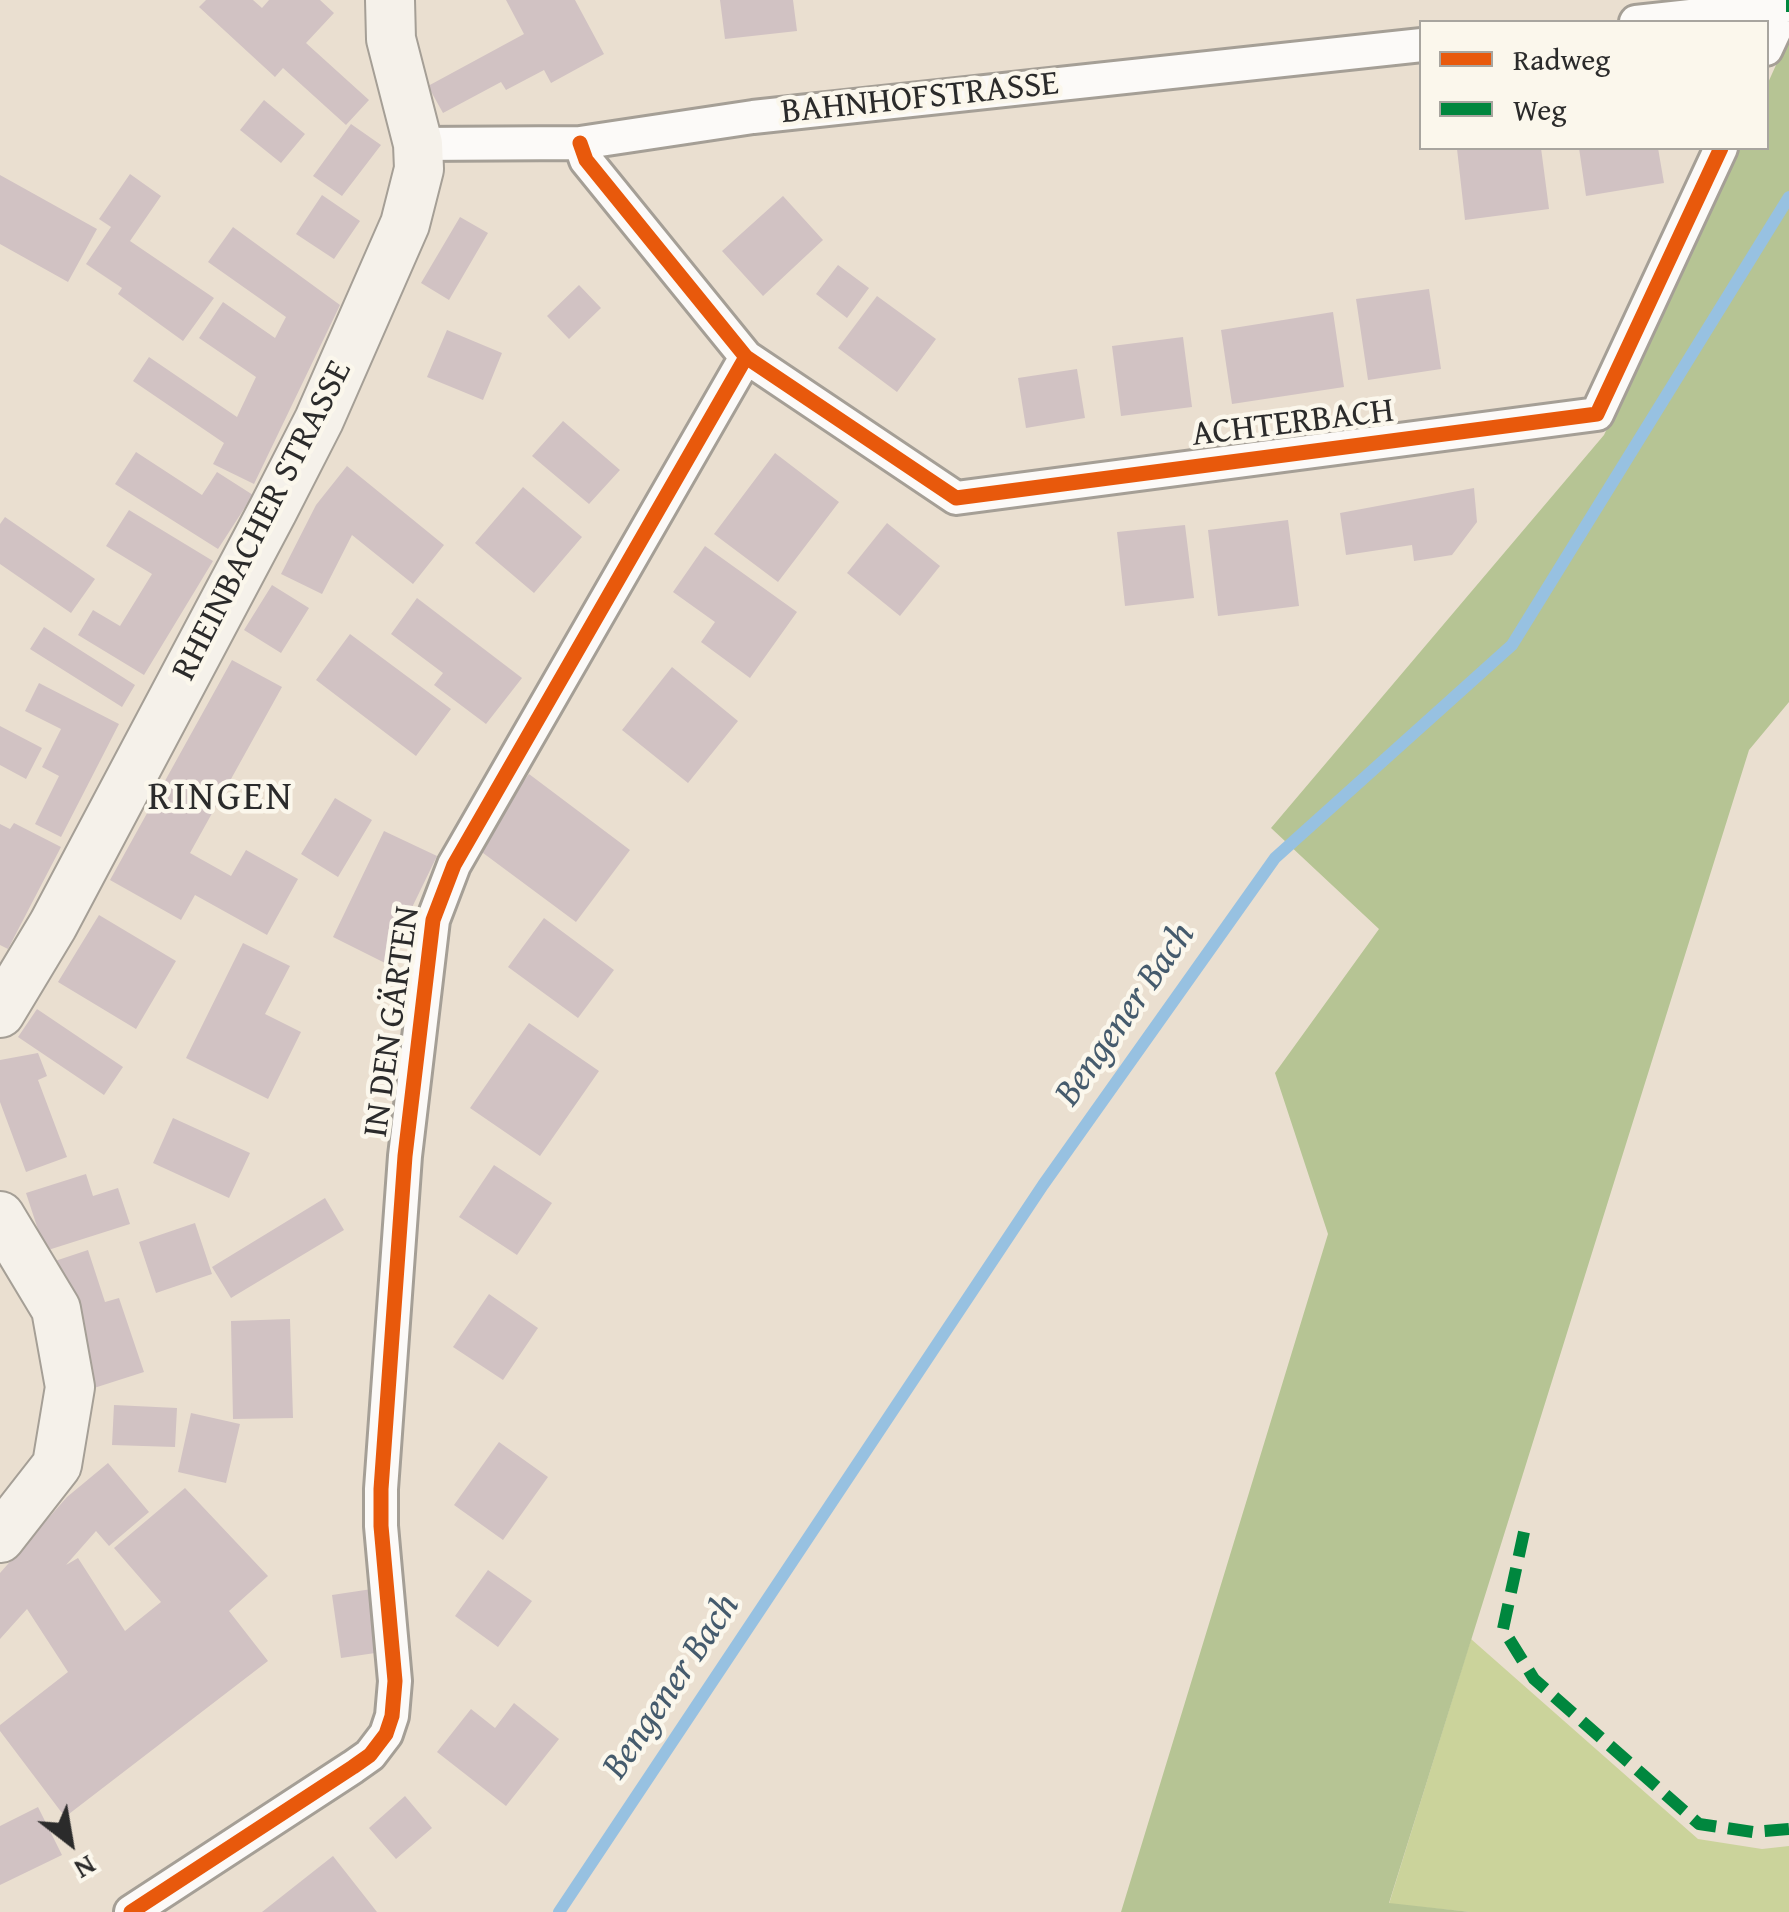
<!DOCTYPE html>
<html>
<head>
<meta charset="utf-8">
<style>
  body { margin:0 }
  #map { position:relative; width:1789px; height:1912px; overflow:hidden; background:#eadfd0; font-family:"Gentium Book Plus",serif }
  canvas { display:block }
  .legend { position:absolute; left:1419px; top:20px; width:350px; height:130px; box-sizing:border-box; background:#fbf7ec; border:2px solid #a8a59f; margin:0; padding:12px 18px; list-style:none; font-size:30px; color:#2b2b2b }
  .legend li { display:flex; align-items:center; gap:20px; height:50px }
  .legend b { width:50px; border:2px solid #a8a59f }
  .north { position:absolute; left:20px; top:1792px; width:100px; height:100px; -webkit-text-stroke:8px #fbf7ec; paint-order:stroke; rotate:149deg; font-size:28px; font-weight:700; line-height:40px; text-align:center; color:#2b2b2b }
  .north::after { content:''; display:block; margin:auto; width:35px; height:45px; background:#2b2b2b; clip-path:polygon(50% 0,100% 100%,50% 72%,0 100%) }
</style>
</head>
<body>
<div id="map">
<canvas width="1789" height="1912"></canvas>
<ul class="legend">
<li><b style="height:12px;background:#e8590c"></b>Radweg</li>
<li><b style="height:12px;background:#00873e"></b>Weg</li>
</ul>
<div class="north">N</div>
</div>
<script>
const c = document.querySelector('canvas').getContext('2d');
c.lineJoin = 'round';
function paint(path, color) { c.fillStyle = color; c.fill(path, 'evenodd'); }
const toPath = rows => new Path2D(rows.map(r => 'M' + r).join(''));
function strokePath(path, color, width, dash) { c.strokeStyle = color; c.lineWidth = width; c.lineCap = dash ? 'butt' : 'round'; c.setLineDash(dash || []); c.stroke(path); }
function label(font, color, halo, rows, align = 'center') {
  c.font = font + ' "Gentium Book Plus",serif'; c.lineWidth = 9; c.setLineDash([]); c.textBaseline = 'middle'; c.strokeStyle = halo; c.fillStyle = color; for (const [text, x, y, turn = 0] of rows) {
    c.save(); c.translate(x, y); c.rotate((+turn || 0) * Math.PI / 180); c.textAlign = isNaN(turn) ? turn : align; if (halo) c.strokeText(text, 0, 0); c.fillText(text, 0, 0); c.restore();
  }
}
const green = toPath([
  [1471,1639,1698,1839,1762,1849,1789,1846,1789,1912,1471,1912,1389,1904]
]);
const forest = toPath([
  [1789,36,1789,702,1749,750,1389,1903,1471,1912,1121,1912,1328,1234,1275,1073,1379,929,1271,828,1604,435,1737,148,1766,148,1767,85]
]);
const stream = toPath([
  [559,1912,1043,1185,1275,858,1512,645,1789,197]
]);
const building = toPath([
  [206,0,253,0,262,8,269,0,320,0,334,13,306,43,369,100,346,125,283,68,275,77,199,7],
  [506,0,575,0,604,54,551,83,544,70,506,90,501,82,443,113,428,86,524,34],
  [720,0,793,0,797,31,725,39],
  [264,100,305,134,281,163,240,130],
  [351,124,381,145,342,196,313,176],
  [1471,148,1541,148,1549,209,1465,220,1457,149],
  [1579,148,1658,148,1664,183,1586,196],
  [130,174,161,196,130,241,214,298,183,341,118,294,122,288,86,264,111,227,99,219],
  [0,175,97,229,68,282,0,244],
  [322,195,360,221,334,259,296,234],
  [783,196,823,240,763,296,722,251],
  [460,217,488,233,449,300,421,283],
  [233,227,340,305,254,484,213,464,224,443,133,381,149,357,237,417,256,377,199,338,223,302,275,338,286,317,208,262],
  [838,265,869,288,847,318,816,294],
  [579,285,601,308,569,339,547,316],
  [1429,289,1441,369,1368,380,1356,299],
  [877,296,936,339,897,392,838,348],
  [1333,312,1344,387,1232,404,1221,330],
  [447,330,502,353,483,400,427,377],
  [1183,337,1192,407,1121,416,1112,346],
  [1077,369,1085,418,1026,428,1018,378],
  [563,421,620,470,589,504,532,456],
  [136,452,202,495,217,472,253,495,218,549,115,484],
  [775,453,839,502,778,582,714,534],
  [347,466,444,545,413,584,352,535,322,594,281,574,316,505],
  [523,487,582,537,534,593,475,543],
  [1474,488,1477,522,1452,555,1414,561,1412,545,1346,555,1340,513],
  [129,510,213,561,144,675,78,635,93,610,120,626,152,574,106,546],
  [5,517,95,579,71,613,0,564,0,524],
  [1288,520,1299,606,1218,616,1208,530],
  [887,523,940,566,900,616,847,573],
  [1185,525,1194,598,1125,606,1117,532],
  [705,546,797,612,750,678,701,642,715,622,673,592],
  [272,585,309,608,281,653,244,630],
  [417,598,522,678,486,724,434,685,443,673,391,634],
  [44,627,135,685,122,707,30,649],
  [350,634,451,709,416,756,316,680],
  [232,660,282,687,190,853,231,876,246,850,298,879,267,935,195,895,181,920,110,880],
  [672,667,738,721,688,783,622,730],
  [39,683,119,724,61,837,35,824,59,776,42,767,61,729,25,711],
  [0,726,42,748,26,779,0,765],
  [529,774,630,850,576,922,475,847],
  [335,798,372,820,338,877,301,854],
  [14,823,61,847,8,949,0,945,0,824,10,829],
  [384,831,437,856,385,963,333,937],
  [99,915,176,961,136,1029,58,982],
  [544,918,614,970,578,1018,508,967],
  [243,943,290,966,265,1014,301,1032,268,1099,186,1058],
  [37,1009,123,1067,104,1095,18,1037],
  [529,1023,599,1071,540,1156,470,1108],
  [38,1053,47,1076,38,1080,67,1157,26,1172,0,1102,0,1060],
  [173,1118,250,1153,229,1198,153,1163],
  [494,1165,552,1203,517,1255,459,1217],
  [86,1174,93,1196,118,1188,130,1224,45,1251,26,1193],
  [325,1198,344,1230,231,1298,212,1267],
  [195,1223,212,1274,156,1293,139,1242],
  [88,1250,105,1302,119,1298,144,1372,94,1388,52,1262],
  [489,1294,538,1328,503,1380,453,1347],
  [290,1319,293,1418,233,1419,231,1321],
  [114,1405,177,1408,175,1447,112,1445],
  [191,1413,240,1424,226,1483,178,1472],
  [499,1442,548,1477,503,1540,454,1505],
  [108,1463,149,1512,109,1546,96,1531,66,1565,78,1558,125,1631,161,1602,114,1548,185,1488,268,1576,229,1611,268,1661,65,1817,0,1731,0,1725,68,1672,27,1609,0,1639,0,1573,67,1497],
  [488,1570,532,1601,498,1647,455,1616],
  [372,1589,382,1652,341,1658,332,1595],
  [514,1703,559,1739,506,1806,437,1752,471,1709,495,1728],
  [405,1796,432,1828,396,1859,369,1828],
  [38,1807,62,1855,0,1885,0,1826],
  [333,1856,377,1912,262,1912]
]);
const minor = toPath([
  [1636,22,1789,5],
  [1766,49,1786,6],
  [418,144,580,143,753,117,1422,45],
  [746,357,956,498,1597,414,1721,148],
  [131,1912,353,1767,370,1755,386,1734,392,1716,395,1681,381,1526,381,1489,405,1156,433,920,454,865,746,357,586,160,580,143]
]);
const secondary = toPath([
  [0,1013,53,925,273,510,319,420,405,224,419,169,418,144,391,39,390,0],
  [0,1216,56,1309,70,1387,57,1465,0,1538]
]);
const quiet = toPath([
  [1786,6,1789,6],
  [1524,1532,1503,1629,1534,1679,1699,1824,1753,1832,1789,1829]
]);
const cycleway = toPath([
  [746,357,956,498,1597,414,1721,148],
  [131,1912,353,1767,370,1755,386,1734,392,1716,395,1681,381,1526,381,1489,405,1156,433,920,454,865,746,357,586,160,580,143]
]);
const streetNames = [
  ["BAHNHOFSTRASSE",920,99,-6],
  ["ACHTERBACH",1293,424,-7],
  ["RHEINBACHER STRASSE",263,521,-63],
  ["IN DEN GÄRTEN",393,1022,-82]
];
const waterNames = [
  ["Bengener Bach",1126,1015,-55],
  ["Bengener Bach",672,1687,-56]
];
const quarterNames = [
  ["RINGEN",221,799]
];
paint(green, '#cbd39b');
paint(forest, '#b6c494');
strokePath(stream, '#97c1e1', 12);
paint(building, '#d1c2c3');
strokePath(minor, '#a59f96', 38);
strokePath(secondary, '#a59f96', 52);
strokePath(minor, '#fcfaf8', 32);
strokePath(secondary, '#f5f1ea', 48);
strokePath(quiet, '#00873e', 12, [25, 12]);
strokePath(cycleway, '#e8590c', 15);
label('35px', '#2b2b2b', '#fbf7ec', streetNames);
label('italic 38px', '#455b6d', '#fbf7ec', waterNames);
c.letterSpacing = '2.5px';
label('40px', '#2b2b2b', '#fbf7ec', quarterNames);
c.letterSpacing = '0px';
</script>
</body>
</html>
